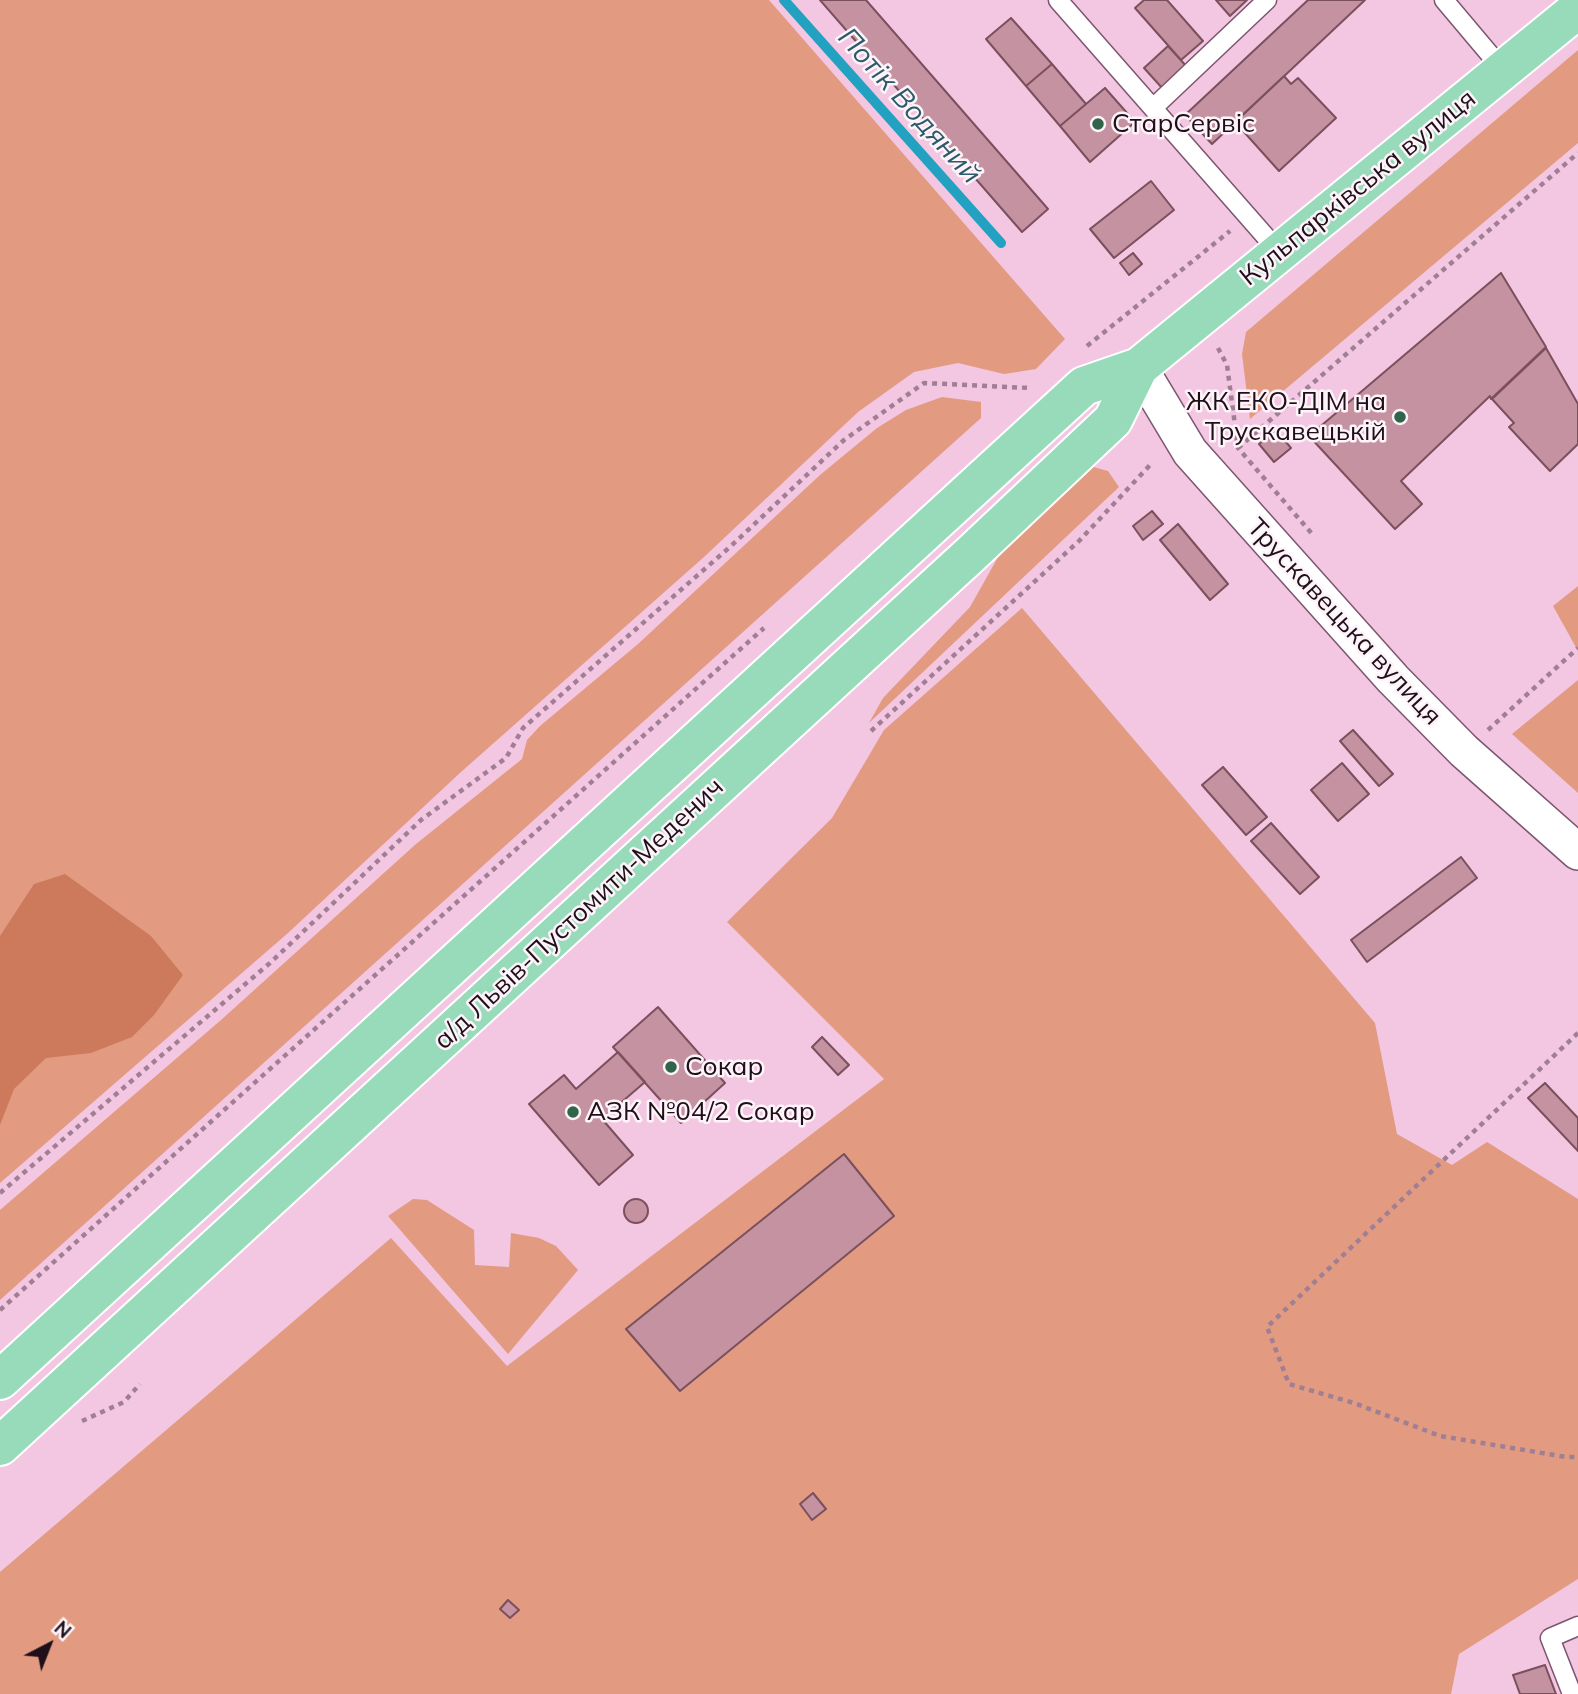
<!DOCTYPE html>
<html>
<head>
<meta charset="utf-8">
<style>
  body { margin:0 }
  #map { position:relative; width:1578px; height:1694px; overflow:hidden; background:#f3c6e2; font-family:Mulish,sans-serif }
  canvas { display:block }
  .north { position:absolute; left:14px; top:1610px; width:70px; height:70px; -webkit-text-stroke:5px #fdf3f9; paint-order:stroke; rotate:42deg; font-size:19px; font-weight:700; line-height:28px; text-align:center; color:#1e0f19 }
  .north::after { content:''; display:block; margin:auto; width:24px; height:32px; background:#1e0f19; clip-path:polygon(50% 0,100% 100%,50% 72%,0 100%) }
</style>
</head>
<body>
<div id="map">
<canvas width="1578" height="1694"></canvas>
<div class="north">N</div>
</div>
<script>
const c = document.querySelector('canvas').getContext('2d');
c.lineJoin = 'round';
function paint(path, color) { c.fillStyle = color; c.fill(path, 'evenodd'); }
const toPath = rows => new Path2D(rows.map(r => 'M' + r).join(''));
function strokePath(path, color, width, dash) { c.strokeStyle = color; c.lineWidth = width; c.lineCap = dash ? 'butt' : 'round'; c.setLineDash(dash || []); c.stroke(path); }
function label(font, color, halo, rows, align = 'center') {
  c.font = font + ' Mulish,sans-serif'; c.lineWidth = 5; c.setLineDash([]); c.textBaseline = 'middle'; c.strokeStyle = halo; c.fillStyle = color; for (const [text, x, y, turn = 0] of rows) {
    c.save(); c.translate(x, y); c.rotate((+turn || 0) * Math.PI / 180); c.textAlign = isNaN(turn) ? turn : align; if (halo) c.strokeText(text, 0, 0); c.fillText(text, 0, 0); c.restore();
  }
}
const green = toPath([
  [0,0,769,0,1065,339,1036,369,1004,374,958,363,914,372,858,412,704,557,461,772,288,933,0,1183],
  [1578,50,1578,143,1250,419,1242,354,1246,332],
  [942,397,981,402,981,418,0,1300,0,1210,221,1020,416,844,522,759,527,740,540,726,638,644,820,475,877,428,906,410],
  [1090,466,1108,471,1119,487,869,723,883,698,970,607,1002,550],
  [1578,586,1578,651,1553,606],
  [1022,608,1375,1023,1397,1134,1452,1165,1487,1142,1578,1199,1578,1579,1459,1654,1451,1694,0,1694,0,1572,391,1238,507,1366,884,1079,727,922,832,818,884,730],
  [1578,680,1578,793,1512,734],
  [413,1199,427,1200,474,1230,475,1265,509,1267,511,1233,539,1238,556,1246,578,1270,508,1354,388,1216]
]);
const forest = toPath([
  [65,874,151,936,183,975,154,1015,132,1037,91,1053,46,1058,14,1089,0,1125,0,936,34,884]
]);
const stream = toPath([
  [784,0,1001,243]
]);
const building = toPath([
  [820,0,866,0,1048,209,1022,232,820,0],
  [1144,0,1167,0,1203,41,1181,60,1135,8,1144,0],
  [1216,0,1247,0,1230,16,1216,0],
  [1308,0,1365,0,1212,144,1185,115,1308,0],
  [1011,18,1052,64,1026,86,986,39,1011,18],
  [1168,46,1188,68,1163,89,1144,68,1168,46],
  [1052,64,1086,104,1060,126,1026,86,1052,64],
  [1284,76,1291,84,1298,78,1336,118,1279,171,1235,122,1284,76],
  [1105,88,1135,122,1090,162,1060,126,1105,88],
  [1151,181,1174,210,1114,258,1090,229,1151,181],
  [1133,253,1142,264,1129,275,1120,263,1133,253],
  [1501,273,1546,347,1491,399,1490,396,1401,481,1422,504,1395,529,1309,436,1501,273],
  [1546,348,1578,404,1578,444,1550,471,1509,427,1514,423,1492,399,1546,348],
  [1276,430,1291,448,1274,462,1259,444,1276,430],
  [1152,511,1163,524,1143,540,1133,526,1152,511],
  [1178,524,1228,584,1210,600,1160,540,1178,524],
  [1353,730,1393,774,1379,786,1340,741,1353,730],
  [1342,763,1369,794,1338,821,1311,790,1342,763],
  [1223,767,1267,817,1246,835,1202,785,1223,767],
  [1271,823,1319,877,1300,894,1251,841,1271,823],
  [1461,857,1477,878,1367,962,1351,940,1461,857],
  [658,1007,725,1083,681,1123,613,1047,658,1007],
  [822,1037,849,1065,838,1075,812,1047,822,1037],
  [618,1052,645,1082,602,1119,633,1155,599,1185,529,1104,564,1075,576,1089,618,1052],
  [1545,1083,1578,1118,1578,1151,1528,1098,1545,1083],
  [844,1154,894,1216,680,1391,626,1329,844,1154],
  '624 1211a12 12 0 1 1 24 0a12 12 0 1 1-24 0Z',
  [813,1493,826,1509,812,1520,800,1504,813,1493],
  [508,1600,519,1610,510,1618,500,1609,508,1600],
  [1545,1665,1556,1694,1520,1694,1513,1675,1545,1665]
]);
const path = toPath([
  [1087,346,1230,231],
  [1218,348,1227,365,1238,448,1313,535],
  [1238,448,1578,153],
  [1488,730,1578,648],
  [871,731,1079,541,1151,464],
  [1578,1033,1267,1327,1289,1384,1354,1403,1440,1436,1566,1457,1578,1457],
  [0,1193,270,963,421,820,506,758,523,728,731,546,844,440,924,383,1030,388],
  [0,1310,764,628],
  [82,1421,124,1402,140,1384]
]);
const lane = toPath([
  [1058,0,1280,253],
  [1444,0,1503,70],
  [1153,108,1267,0],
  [1572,1694,1550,1638,1578,1626]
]);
const street = toPath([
  [1139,367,1190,452,1393,679,1464,751,1578,852]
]);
const primary = toPath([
  [0,1380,1084,386,1139,367,1578,9],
  [0,1446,971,554,1113,420,1139,367]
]);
const markers = [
  [1098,124,7,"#30654b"],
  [1400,417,7,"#30654b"],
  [671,1067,7,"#30654b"],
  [573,1112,7,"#30654b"]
];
const poiNames = [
  ["СтарСервіс",1112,124],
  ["ЖК ЕКО-ДІМ на",1386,402,"right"],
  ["Трускавецькій",1386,432,"right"],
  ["Сокар",685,1067],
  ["АЗК №04/2 Сокар",587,1112]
];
const streetNames = [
  ["Кульпарківська вулиця",1358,188,-39],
  ["Трускавецька вулиця",1344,622,47],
  ["а/д Львів-Пустомити-Меденич",579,914,-43]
];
const waterNames = [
  ["Потік Водяний",909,106,48]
];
paint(green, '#e29b81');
paint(forest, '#cd7a5c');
strokePath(stream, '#22a1c1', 10);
paint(building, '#c492a0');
strokePath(building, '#7b4f5c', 2);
strokePath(lane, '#7c556f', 21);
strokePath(street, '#7c556f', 38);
strokePath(primary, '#fff', 42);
strokePath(path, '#a07f94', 4.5, [5, 5]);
strokePath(lane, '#fff', 18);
strokePath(street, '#fff', 35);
strokePath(primary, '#98dbbb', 38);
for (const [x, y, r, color] of markers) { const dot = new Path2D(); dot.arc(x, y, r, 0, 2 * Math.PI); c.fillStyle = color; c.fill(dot); strokePath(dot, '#fdf3f9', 2.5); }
label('26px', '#1e0f19', '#fdf3f9', poiNames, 'left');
label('26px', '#1e0f19', '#fdf3f9', streetNames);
label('italic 28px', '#2b5b6a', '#fdf3f9', waterNames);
</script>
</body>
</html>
